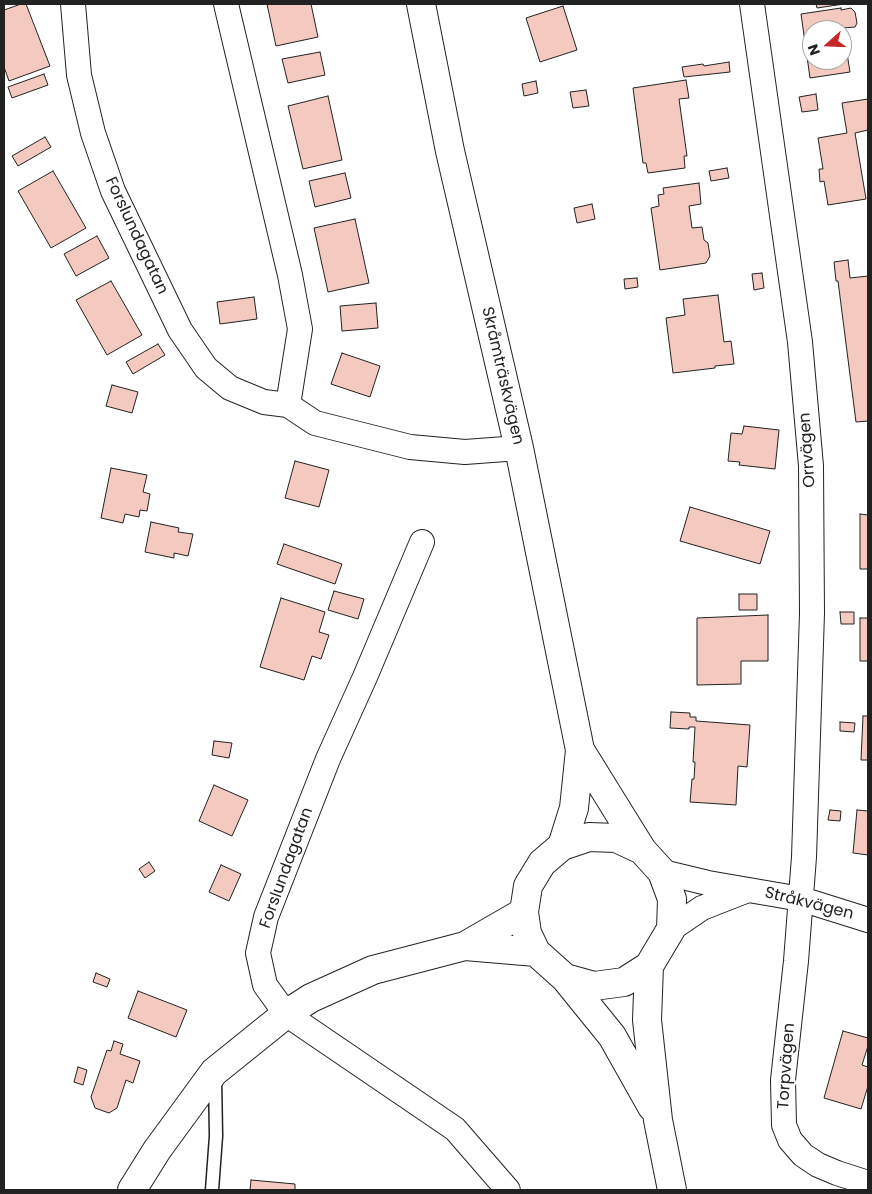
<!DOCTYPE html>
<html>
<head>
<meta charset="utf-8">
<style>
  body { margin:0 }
  #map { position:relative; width:872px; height:1194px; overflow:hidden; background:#fff; font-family:Poppins,sans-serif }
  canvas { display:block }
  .frame { position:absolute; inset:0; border:5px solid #222; pointer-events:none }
  .north { position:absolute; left:802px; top:20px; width:50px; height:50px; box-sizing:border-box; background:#fff; border:1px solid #a7a7a7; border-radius:50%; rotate:250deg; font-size:14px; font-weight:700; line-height:20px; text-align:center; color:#222 }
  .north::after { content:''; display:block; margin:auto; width:18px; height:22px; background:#c62828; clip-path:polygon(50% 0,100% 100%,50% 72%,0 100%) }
</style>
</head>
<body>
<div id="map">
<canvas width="872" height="1194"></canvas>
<div class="frame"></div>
<div class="north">N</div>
</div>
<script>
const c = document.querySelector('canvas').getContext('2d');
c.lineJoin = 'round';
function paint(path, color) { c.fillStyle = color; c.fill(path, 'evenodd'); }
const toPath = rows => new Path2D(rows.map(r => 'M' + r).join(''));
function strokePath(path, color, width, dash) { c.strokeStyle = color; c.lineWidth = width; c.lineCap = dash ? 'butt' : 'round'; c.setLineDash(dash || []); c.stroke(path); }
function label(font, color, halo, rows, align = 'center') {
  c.font = font + ' Poppins,sans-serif'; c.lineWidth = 4; c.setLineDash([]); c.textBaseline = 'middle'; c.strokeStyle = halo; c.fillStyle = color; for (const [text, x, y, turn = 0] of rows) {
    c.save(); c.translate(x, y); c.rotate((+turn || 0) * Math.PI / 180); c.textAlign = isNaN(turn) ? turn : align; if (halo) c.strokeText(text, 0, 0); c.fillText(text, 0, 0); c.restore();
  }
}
const building = toPath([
  [21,4,26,4,50,66,9,81,4,67,4,10,21,4],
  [267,4,311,4,318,37,276,46,267,4],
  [816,4,844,4,817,8,816,4],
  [563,6,577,50,540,62,526,18,563,6],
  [841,8,841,10,851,8,855,12,857,23,855,27,843,28,850,72,810,78,801,14,841,8],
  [812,30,842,30,842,60,812,60,812,30],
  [320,52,325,75,288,83,282,59,320,52],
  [729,62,730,72,684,77,682,67,703,64,704,66,729,62],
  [44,74,48,85,12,98,8,87,44,74],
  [686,80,689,98,679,99,687,156,684,156,685,168,648,173,646,163,643,163,633,88,686,80],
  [536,81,538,93,524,96,522,84,536,81],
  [586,90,589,106,573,108,570,92,586,90],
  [816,94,818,110,802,112,799,97,816,94],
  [328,96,342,160,303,169,288,106,328,96],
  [868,99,868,130,855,133,866,199,828,205,824,181,820,182,819,169,823,169,818,138,847,133,842,103,868,99],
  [45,137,51,147,18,166,12,156,45,137],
  [727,168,729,178,711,181,709,171,727,168],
  [53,171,86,228,51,248,18,191,53,171],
  [345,173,351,198,315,207,309,181,345,173],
  [699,183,701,204,689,206,692,228,702,227,704,240,708,243,710,256,706,263,660,270,651,208,659,206,658,195,664,194,663,188,699,183],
  [592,204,595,219,577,223,574,208,592,204],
  [355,219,369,283,328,292,314,228,355,219],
  [97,236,109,258,76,276,64,254,97,236],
  [848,260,850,278,868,276,868,421,856,422,838,281,836,281,834,262,848,260],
  [762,273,764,288,754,290,752,274,762,273],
  [637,278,638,287,625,289,624,279,637,278],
  [111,281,142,335,107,355,76,300,111,281],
  [718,295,724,342,731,341,734,364,715,366,715,368,673,373,666,318,685,315,683,299,718,295],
  [254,297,257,319,220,324,217,302,254,297],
  [376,303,378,328,342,331,340,306,376,303],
  [158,344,165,355,133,374,126,362,158,344],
  [342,353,380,366,370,397,331,384,342,353],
  [112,385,138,392,132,413,106,406,112,385],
  [744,426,779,430,775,469,739,465,740,462,728,461,731,433,742,434,744,426],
  [295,461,329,470,319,507,285,498,295,461],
  [111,468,147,475,143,492,150,494,147,511,140,510,139,517,125,514,123,523,101,518,111,468],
  [690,507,770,531,760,564,680,541,690,507],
  [860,514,868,515,868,569,860,569,860,514],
  [151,522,179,528,178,532,193,534,188,556,174,553,174,558,145,552,151,522],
  [284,544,342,564,335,584,277,564,284,544],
  [334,591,364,599,358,619,328,610,334,591],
  [739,594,757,594,757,610,739,610,739,594],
  [281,598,325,612,319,632,329,635,321,659,312,656,304,680,260,667,281,598],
  [840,612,854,612,854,624,841,624,840,612],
  [768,615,768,661,741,661,741,684,697,685,697,618,768,615],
  [860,618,868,618,868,661,860,661,860,618],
  [671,712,690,713,690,717,696,717,696,721,750,725,747,767,738,766,736,805,690,802,692,779,694,779,695,762,693,762,695,727,689,727,689,729,670,728,671,712],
  [863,716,868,716,868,760,861,760,863,716],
  [840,722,855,723,854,732,840,731,840,722],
  [214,741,232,743,229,758,212,755,214,741],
  [214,785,248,800,232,836,199,821,214,785],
  [830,810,841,811,840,821,828,820,830,810],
  [857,810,868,811,868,855,853,853,857,810],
  [149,862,155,871,145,878,139,869,149,862],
  [221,865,241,874,229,901,209,892,221,865],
  [96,973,110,979,107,987,93,982,96,973],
  [138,991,187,1010,176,1037,128,1018,138,991],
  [843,1031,868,1038,868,1046,862,1065,868,1067,868,1086,861,1109,824,1098,843,1031],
  [114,1041,123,1044,120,1054,140,1061,133,1083,126,1080,117,1108,109,1113,95,1108,91,1097,107,1050,111,1051,114,1041],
  [78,1067,87,1070,83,1085,74,1082,78,1067],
  [251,1180,295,1184,295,1190,250,1190,251,1180]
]);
const lane = toPath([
  [212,1190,216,1136,215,1077]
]);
const street = toPath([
  [73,4,79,75,93,133,113,191,180,330,206,368,230,388,264,402,288,405,315,423,410,447,465,452,519,448],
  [226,4,290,275,300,329,288,405],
  [752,4,800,342,811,466,812,613,804,857,796,961,783,1080,784,1125,790,1140,803,1155,818,1165,837,1173,868,1183],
  [422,542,365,677,328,759,266,917,258,953,265,985,286,1014,455,1129,508,1190],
  [662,872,708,883,801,899,868,920],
  [671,929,702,908,748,890]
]);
const secondary = toPath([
  [421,4,450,151,519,448,580,750,574,808,562,846],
  [580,750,642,850],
  [465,946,536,952],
  [649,966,624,982,594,986,565,978,536,952,527,933,524,912,528,886,542,863,562,846,589,837,616,838,642,850,662,872,672,899,671,929,649,966,647,1020,658,1120,672,1190],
  [565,978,612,1036,652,1107],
  [132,1190,157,1150,214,1072,286,1014,311,998,373,970,465,946,524,912]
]);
const streetNames = [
  ["Forslundagatan",136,236,65],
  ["Skråmträskvägen",502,376,77],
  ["Orrvägen",808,450,-94],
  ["Forslundagatan",287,868,-70],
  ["Stråkvägen",809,904,14],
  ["Torpvägen",787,1066,-86]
];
paint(building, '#f3c9c0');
strokePath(building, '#222', 1);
strokePath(lane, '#222', 15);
strokePath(street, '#222', 26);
strokePath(secondary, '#222', 30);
strokePath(lane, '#fff', 12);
strokePath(street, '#fff', 24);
strokePath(secondary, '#fff', 28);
label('16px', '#222', '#fff', streetNames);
</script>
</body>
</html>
